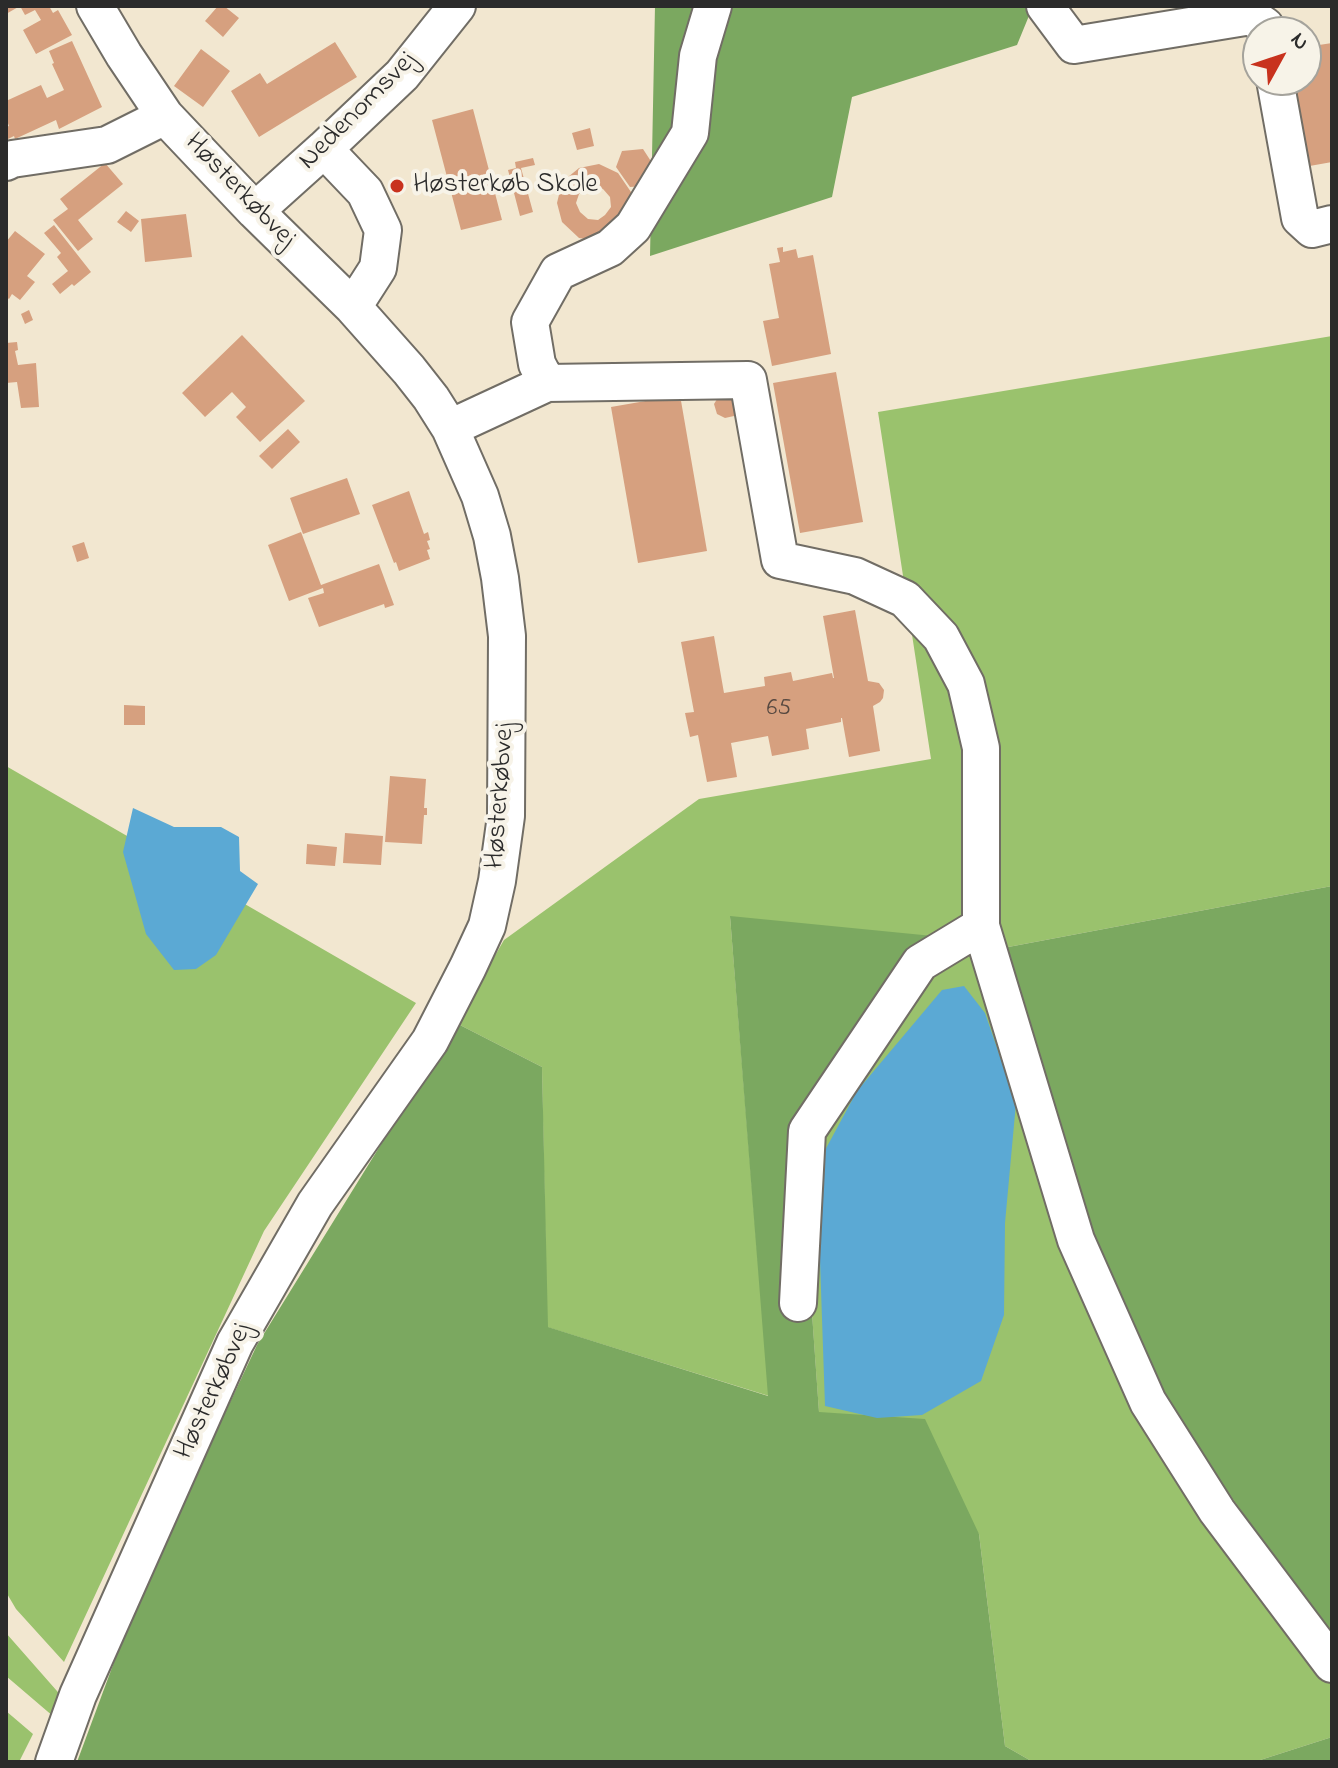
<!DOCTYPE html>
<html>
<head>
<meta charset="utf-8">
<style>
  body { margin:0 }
  #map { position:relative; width:1338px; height:1768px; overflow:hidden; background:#f2e7d0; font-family:"Indie Flower",sans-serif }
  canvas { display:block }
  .frame { position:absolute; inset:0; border:8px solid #2b2b2b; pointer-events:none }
  .north { position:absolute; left:1242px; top:16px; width:80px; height:80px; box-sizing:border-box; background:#f7f3e8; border:2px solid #a5a39c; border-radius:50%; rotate:50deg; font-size:22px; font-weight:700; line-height:32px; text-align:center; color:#2b2b2b }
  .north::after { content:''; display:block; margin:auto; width:28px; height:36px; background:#c8321e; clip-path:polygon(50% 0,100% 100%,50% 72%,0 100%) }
</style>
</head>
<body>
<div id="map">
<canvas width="1338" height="1768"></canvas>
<div class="frame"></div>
<div class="north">N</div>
</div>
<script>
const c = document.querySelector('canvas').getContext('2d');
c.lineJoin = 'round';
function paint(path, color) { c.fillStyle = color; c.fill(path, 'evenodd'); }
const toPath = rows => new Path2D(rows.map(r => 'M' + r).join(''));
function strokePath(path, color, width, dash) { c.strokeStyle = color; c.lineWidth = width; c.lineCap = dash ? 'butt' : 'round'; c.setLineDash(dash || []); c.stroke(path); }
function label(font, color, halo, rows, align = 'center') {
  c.font = font + ' "Indie Flower",sans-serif'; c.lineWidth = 8; c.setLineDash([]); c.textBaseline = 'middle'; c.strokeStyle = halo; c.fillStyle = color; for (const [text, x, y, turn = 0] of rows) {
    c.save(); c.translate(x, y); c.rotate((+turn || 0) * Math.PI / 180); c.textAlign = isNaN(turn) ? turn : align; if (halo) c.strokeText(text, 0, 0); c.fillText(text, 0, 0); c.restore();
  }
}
const green = toPath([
  [1332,336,1332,886,1003,948,1332,1639,1332,1737,1254,1762,1033,1762,1005,1746,979,1534,819,1413,799,1129,730,916,769,1396,547,1327,542,1067,456,1023,504,940,699,799,931,759,878,412],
  [6,766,416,1003,264,1231,64,1662,16,1609,6,1592],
  [6,1633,64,1699,54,1717,6,1676],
  [6,1711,33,1734,19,1762,6,1762]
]);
const forest = toPath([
  [655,6,1033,6,1017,45,852,97,832,197,650,256],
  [1332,886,1332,1639,1157,1391,1088,1232,1003,948],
  [730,916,943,937,799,1129,819,1412,925,1419,979,1534,1005,1746,1033,1762,77,1762,123,1638,154,1564,257,1345,456,1023,542,1067,548,1327,768,1396],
  [1332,1737,1332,1762,1254,1762]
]);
const water = toPath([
  [133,808,174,827,221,827,239,837,240,871,258,884,216,955,196,969,174,970,146,934,123,852],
  [964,986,985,1013,1016,1103,1005,1223,1004,1315,981,1381,922,1415,877,1418,825,1406,819,1231,823,1154,857,1091,942,990]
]);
const building = toPath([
  [6,6,49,6,53,13,58,10,72,35,36,54,23,30,41,20,35,10,25,15,20,6,6,14],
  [218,6,224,6,239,18,223,37,205,21],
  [72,41,102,107,59,129,56,120,15,139,14,136,6,140,6,127,9,126,6,118,6,101,41,85,47,98,64,90,52,64,54,63,49,51],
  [335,42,357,77,259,137,231,91,260,73,267,84],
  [1332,43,1332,162,1304,167,1288,80,1306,80,1306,47],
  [201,49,230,71,203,107,174,86],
  [473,109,502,220,461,230,432,120],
  [590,128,594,146,577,150,572,133],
  [643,149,656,169,647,186,630,187,616,167,622,151],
  [533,158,535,165,521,168,533,212,520,216,508,170,516,168,515,162],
  [105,163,123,184,78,220,93,239,78,251,53,220,68,209,60,199],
  [599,164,618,173,631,192,631,212,599,241,579,238,562,222,557,203,562,182,579,168],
  [595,185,603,189,610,197,611,207,605,215,598,220,588,219,580,212,576,203,579,194,586,187],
  [126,211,139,221,131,232,117,222],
  [186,214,192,257,145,262,141,219],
  [54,225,91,272,74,286,72,284,60,294,52,284,68,271,57,257,61,253,44,233],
  [15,231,45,254,27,276,35,282,20,300,12,294,9,299,6,297,6,242],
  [783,247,783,252,796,249,798,258,813,255,831,354,772,366,763,321,779,318,769,264,780,262,777,248],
  [29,310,33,320,25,324,21,314],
  [242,335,305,401,260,442,236,417,246,407,232,392,205,417,182,393],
  [17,342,18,350,15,351,18,365,36,363,39,407,21,408,17,382,6,383,6,343],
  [836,372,863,522,800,533,773,383],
  [680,395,707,551,638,563,611,407],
  [719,396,738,399,740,407,734,416,725,418,717,414,714,404],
  [288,429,300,442,272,469,259,456],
  [347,478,360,514,303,534,290,498],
  [409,491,424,534,428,532,430,540,427,541,430,549,427,550,430,559,399,571,396,562,394,563,372,505],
  [301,532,321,585,379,564,394,605,385,608,384,604,319,627,308,598,324,593,323,588,289,601,268,545],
  [84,542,89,558,77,562,72,546],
  [855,610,868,681,879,683,884,690,883,698,880,702,873,706,880,751,849,757,842,718,841,718,841,722,806,729,809,749,772,756,768,736,731,743,737,777,707,782,698,735,690,737,685,713,694,712,681,642,714,636,724,693,765,686,764,677,791,672,793,681,832,673,833,678,834,678,823,616],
  [124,705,145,706,145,725,124,725],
  [390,776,426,779,424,808,427,808,427,815,424,815,422,844,385,842],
  [345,833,383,836,381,865,343,863],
  [307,844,337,847,335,866,306,864]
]);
const minor = toPath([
  [1045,6,1074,45,1251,16,1265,26,1266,32],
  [1275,80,1300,218,1312,229,1332,224],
  [324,149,365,192,383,230,378,268,353,307],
  [6,162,12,159,107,145,165,116],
  [255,211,324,149,402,75,457,6],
  [547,383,537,364,530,322,558,272,610,248,633,227,690,133,698,56,713,6],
  [450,428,547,383,748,380,780,560,855,576,905,599,941,637,966,684,981,748,981,926,1076,1240,1148,1402,1217,1511,1332,1664],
  [798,1303,807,1131,920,963,981,926],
  [54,1762,78,1695,235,1343,315,1204,430,1041,468,967,487,926,497,881,506,816,507,636,500,578,492,536,480,496,450,428,431,398,409,370,353,307,255,211,165,116,124,55,95,6]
]);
const markers = [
  [397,186,8,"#c8321e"]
];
const numberNames = [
  ["65",779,710]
];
const streetNames = [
  ["Nedenomsvej",359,112,-45],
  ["Høsterkøbvej",239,192,46],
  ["Høsterkøbvej",502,796,-86],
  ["Høsterkøbvej",215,1392,-65]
];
const poiNames = [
  ["Høsterkøb Skole",413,186]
];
paint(green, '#9ac26d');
paint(forest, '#7ba860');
paint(water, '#5ba9d4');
paint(building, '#d6a07f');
strokePath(minor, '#716d65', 40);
strokePath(minor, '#fff', 36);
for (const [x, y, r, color] of markers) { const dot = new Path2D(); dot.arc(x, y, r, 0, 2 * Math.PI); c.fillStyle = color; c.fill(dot); strokePath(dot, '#f7f3e8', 3); }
label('24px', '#564840', null, numberNames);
label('28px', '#2b2b2b', '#f7f3e8', streetNames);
label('28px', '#2b2b2b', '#f7f3e8', poiNames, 'left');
</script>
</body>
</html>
